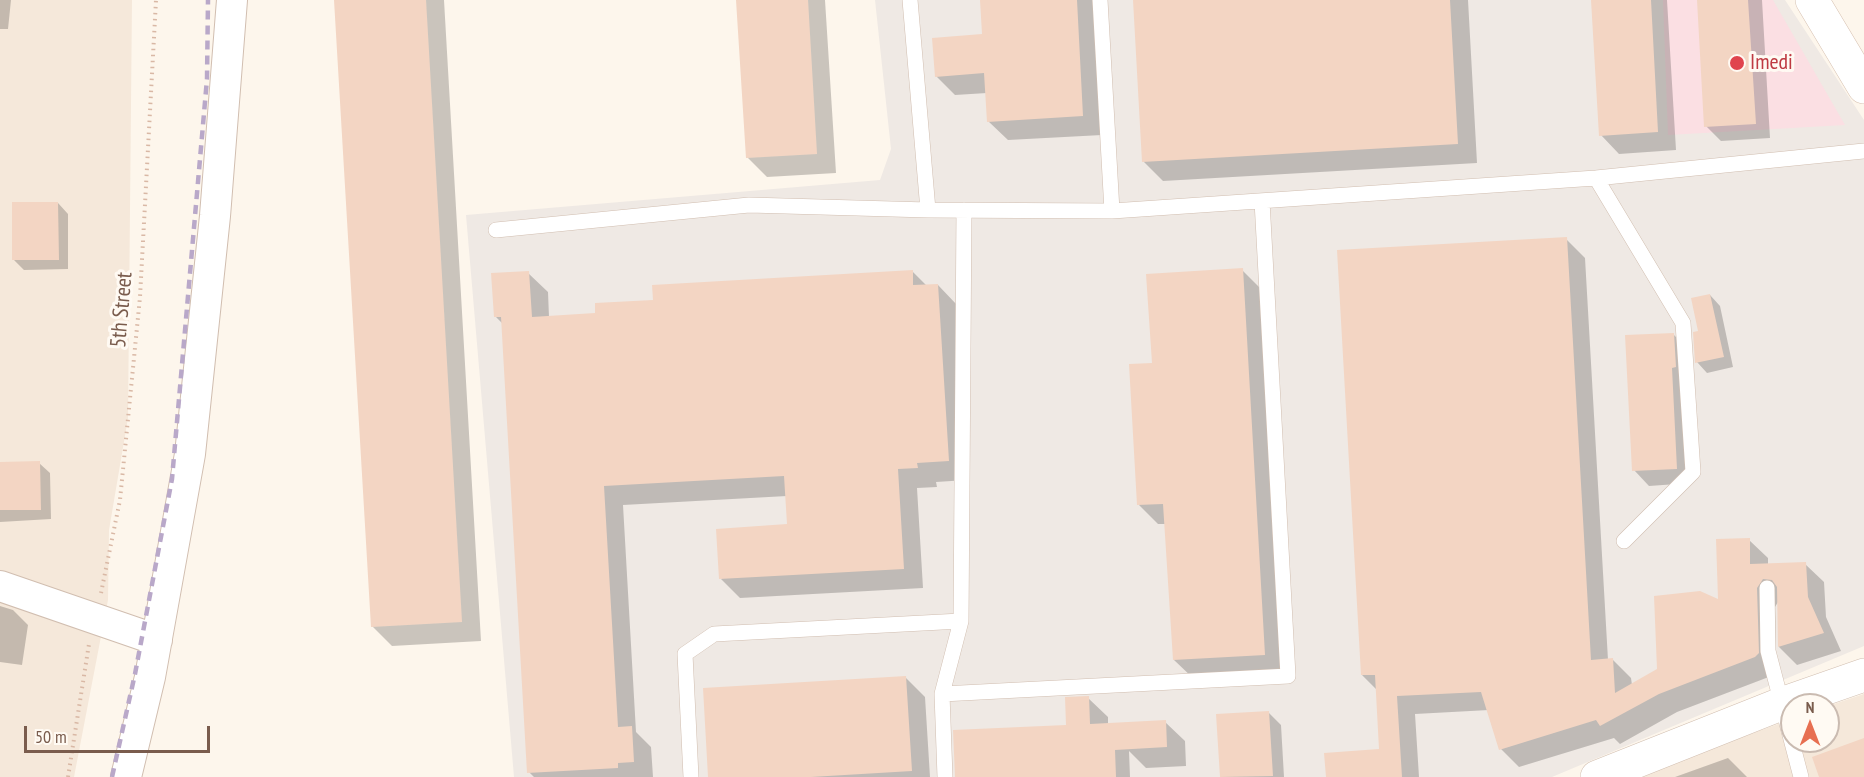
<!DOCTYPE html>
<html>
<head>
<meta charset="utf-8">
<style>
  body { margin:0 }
  #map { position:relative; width:1864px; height:777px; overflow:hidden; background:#fdf6ec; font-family:"PT Sans Narrow",sans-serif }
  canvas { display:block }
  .north { position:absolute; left:1780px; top:693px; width:60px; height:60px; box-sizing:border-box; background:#fffaf3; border:2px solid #cabbb1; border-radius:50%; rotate:0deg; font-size:16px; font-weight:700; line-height:24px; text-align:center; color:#7a5c4d }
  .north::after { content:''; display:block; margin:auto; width:21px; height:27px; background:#e76f51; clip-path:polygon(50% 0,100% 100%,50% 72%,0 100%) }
  .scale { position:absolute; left:24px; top:726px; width:186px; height:27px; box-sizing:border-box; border:3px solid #7a5c4d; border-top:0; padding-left:8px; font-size:18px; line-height:21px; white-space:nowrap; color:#7a5c4d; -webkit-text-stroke:4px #fffaf3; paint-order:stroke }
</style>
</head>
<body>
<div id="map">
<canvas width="1864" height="777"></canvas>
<div class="north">N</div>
<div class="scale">50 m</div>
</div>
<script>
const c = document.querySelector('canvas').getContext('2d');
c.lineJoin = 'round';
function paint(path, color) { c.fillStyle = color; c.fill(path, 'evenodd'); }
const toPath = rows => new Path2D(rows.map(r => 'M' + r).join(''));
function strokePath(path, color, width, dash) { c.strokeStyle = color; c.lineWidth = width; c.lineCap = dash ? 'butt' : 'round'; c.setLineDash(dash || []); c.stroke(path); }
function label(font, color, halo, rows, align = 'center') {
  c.font = font + ' "PT Sans Narrow",sans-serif'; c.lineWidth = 6; c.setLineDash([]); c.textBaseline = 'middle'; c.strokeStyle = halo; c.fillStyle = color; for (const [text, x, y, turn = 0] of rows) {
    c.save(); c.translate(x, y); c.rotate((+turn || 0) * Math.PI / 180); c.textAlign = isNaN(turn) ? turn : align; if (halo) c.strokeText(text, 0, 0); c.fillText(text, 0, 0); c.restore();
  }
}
const residential = toPath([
  [0,0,132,0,128,418,109,530,108,600,74,777,0,777],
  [1864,694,1864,777,1632,777,1792,719,1792,741,1828,741,1828,706]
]);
const industrial = toPath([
  [875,0,1785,0,1864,120,1864,646,1552,777,514,777,466,215,880,180,891,149]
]);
const medical = toPath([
  [1663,0,1773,0,1845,125,1668,135]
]);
const shadow = toPath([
  [0,0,11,0,8,29,0,29],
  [336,0,444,0,481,641,392,646,372,626],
  [738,0,825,0,836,173,767,177,747,157],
  [981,0,1094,0,1102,135,1008,140,988,121,987,93,955,95,936,76,983,36],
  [1135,0,1468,0,1477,163,1163,181,1143,161],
  [1593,0,1667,0,1676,150,1619,154,1601,135],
  [1698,0,1762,0,1770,138,1721,141,1706,126],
  [58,203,68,214,68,269,24,270,14,260],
  [1566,239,1585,258,1608,660,1613,660,1631,678,1632,685,1659,670,1720,601,1749,540,1768,558,1768,565,1805,564,1824,582,1826,617,1841,651,1797,665,1779,647,1778,602,1775,607,1776,672,1774,675,1677,712,1620,744,1614,738,1519,767,1501,749,1489,710,1415,714,1419,777,1327,777,1381,750,1377,690,1362,675],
  [1242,270,1262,290,1284,674,1194,679,1174,660,1166,524,1158,524,1139,505,1153,364],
  [912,271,927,286,938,285,957,305,967,480,936,482,937,487,917,488,923,588,740,598,721,579,788,526,787,496,623,505,636,732,651,747,653,777,534,777,529,772,503,324,496,317,528,273,548,292,549,317,597,315,654,301],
  [1710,295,1720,306,1733,367,1707,373,1697,362,1700,333],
  [1673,334,1688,349,1691,483,1649,486,1634,470],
  [0,449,0,463,39,463,50,473,51,519,0,522],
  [0,606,13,610,28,625,22,665,0,662],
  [905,677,925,697,930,777,710,777],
  [1088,698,1108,717,1108,724,1165,722,1185,741,1186,766,1146,768,1129,751,1130,777,955,777,1067,726],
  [1268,712,1281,725,1284,777,1221,777,1218,716],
  [1728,758,1747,777,1675,777]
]);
const building = toPath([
  [334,0,426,0,462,622,371,627],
  [736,0,808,0,817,154,746,158],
  [980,0,1077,0,1083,116,987,122,984,73,935,77,932,38,982,34],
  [1133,0,1450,0,1458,144,1142,162],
  [1591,0,1651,0,1658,132,1599,136],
  [1697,0,1748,0,1756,124,1704,127],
  [12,202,58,202,59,260,12,260],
  [1567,237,1591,660,1613,658,1615,693,1657,669,1654,596,1700,591,1718,599,1716,539,1750,538,1750,564,1806,562,1808,597,1824,633,1778,647,1777,587,1772,580,1763,579,1757,588,1759,653,1755,657,1659,694,1600,726,1596,720,1499,750,1481,692,1397,696,1402,777,1326,777,1324,753,1379,749,1375,675,1361,675,1337,250],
  [1243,268,1265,655,1173,660,1163,504,1137,505,1129,364,1152,363,1146,274],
  [913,270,913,285,938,284,949,461,917,463,918,468,898,469,904,569,719,579,716,529,787,524,784,476,604,486,618,727,632,726,634,762,618,763,618,768,527,773,501,317,494,317,491,273,529,271,532,317,595,313,595,303,653,300,652,285],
  [1710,294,1724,357,1695,363,1693,332,1698,331,1691,298],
  [1674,333,1676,367,1672,368,1677,469,1632,471,1625,335],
  [40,461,41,510,0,510,0,462],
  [906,676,912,771,811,777,708,777,703,688],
  [1089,696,1090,724,1166,720,1167,747,1115,750,1116,777,955,777,953,730,1066,725,1065,697],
  [1269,711,1273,776,1220,777,1216,714],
  [1864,738,1864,777,1819,777,1812,757]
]);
const path = toPath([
  [101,593,120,500,140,297,156,0],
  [68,777,89,644]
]);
const service = toPath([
  [910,0,928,210,1112,211,1596,178,1864,151],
  [1100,0,1112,211],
  [1596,178,1683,323,1693,472,1624,541],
  [496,230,749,205,928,210],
  [1767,588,1768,651,1801,777],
  [942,694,1288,676,1262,201],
  [691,777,685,654,714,634,961,621],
  [945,777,942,694,961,621,964,210]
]);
const minor = toPath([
  [0,586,157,640],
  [126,777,150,677,190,454,215,216,232,0]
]);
const tertiary = toPath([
  [1597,777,1781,704,1864,675]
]);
const secondary = toPath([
  [1812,0,1864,87]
]);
const rail = toPath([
  [112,777,135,674,172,479,207,79,208,0]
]);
const markers = [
  [1737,63,8,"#e0444e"]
];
const healthNames = [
  ["Imedi",1750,63]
];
const streetNames = [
  ["5th Street",122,310,-85]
];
paint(residential, '#f5e8da');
paint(industrial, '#efe9e4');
paint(medical, '#fbdfe3');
paint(shadow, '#0003');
paint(building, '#f3d5c3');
strokePath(service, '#d1beb0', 16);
strokePath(minor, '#d1beb0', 32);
strokePath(tertiary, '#d1beb0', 34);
strokePath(secondary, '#d6c0b0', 34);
strokePath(path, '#d9b8a5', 4, [1.5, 4.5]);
strokePath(service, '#fff', 15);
strokePath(minor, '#fff', 30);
strokePath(tertiary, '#fff', 33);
strokePath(secondary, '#fff', 33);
strokePath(rail, '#b9a8c9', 4.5, [9, 6]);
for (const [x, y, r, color] of markers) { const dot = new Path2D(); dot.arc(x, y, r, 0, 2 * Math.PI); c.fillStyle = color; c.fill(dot); strokePath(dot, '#fffaf3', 2); }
label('22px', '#be3a42', '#fffaf3', healthNames, 'left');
label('22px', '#7a5c4d', '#fffaf3', streetNames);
</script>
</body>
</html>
